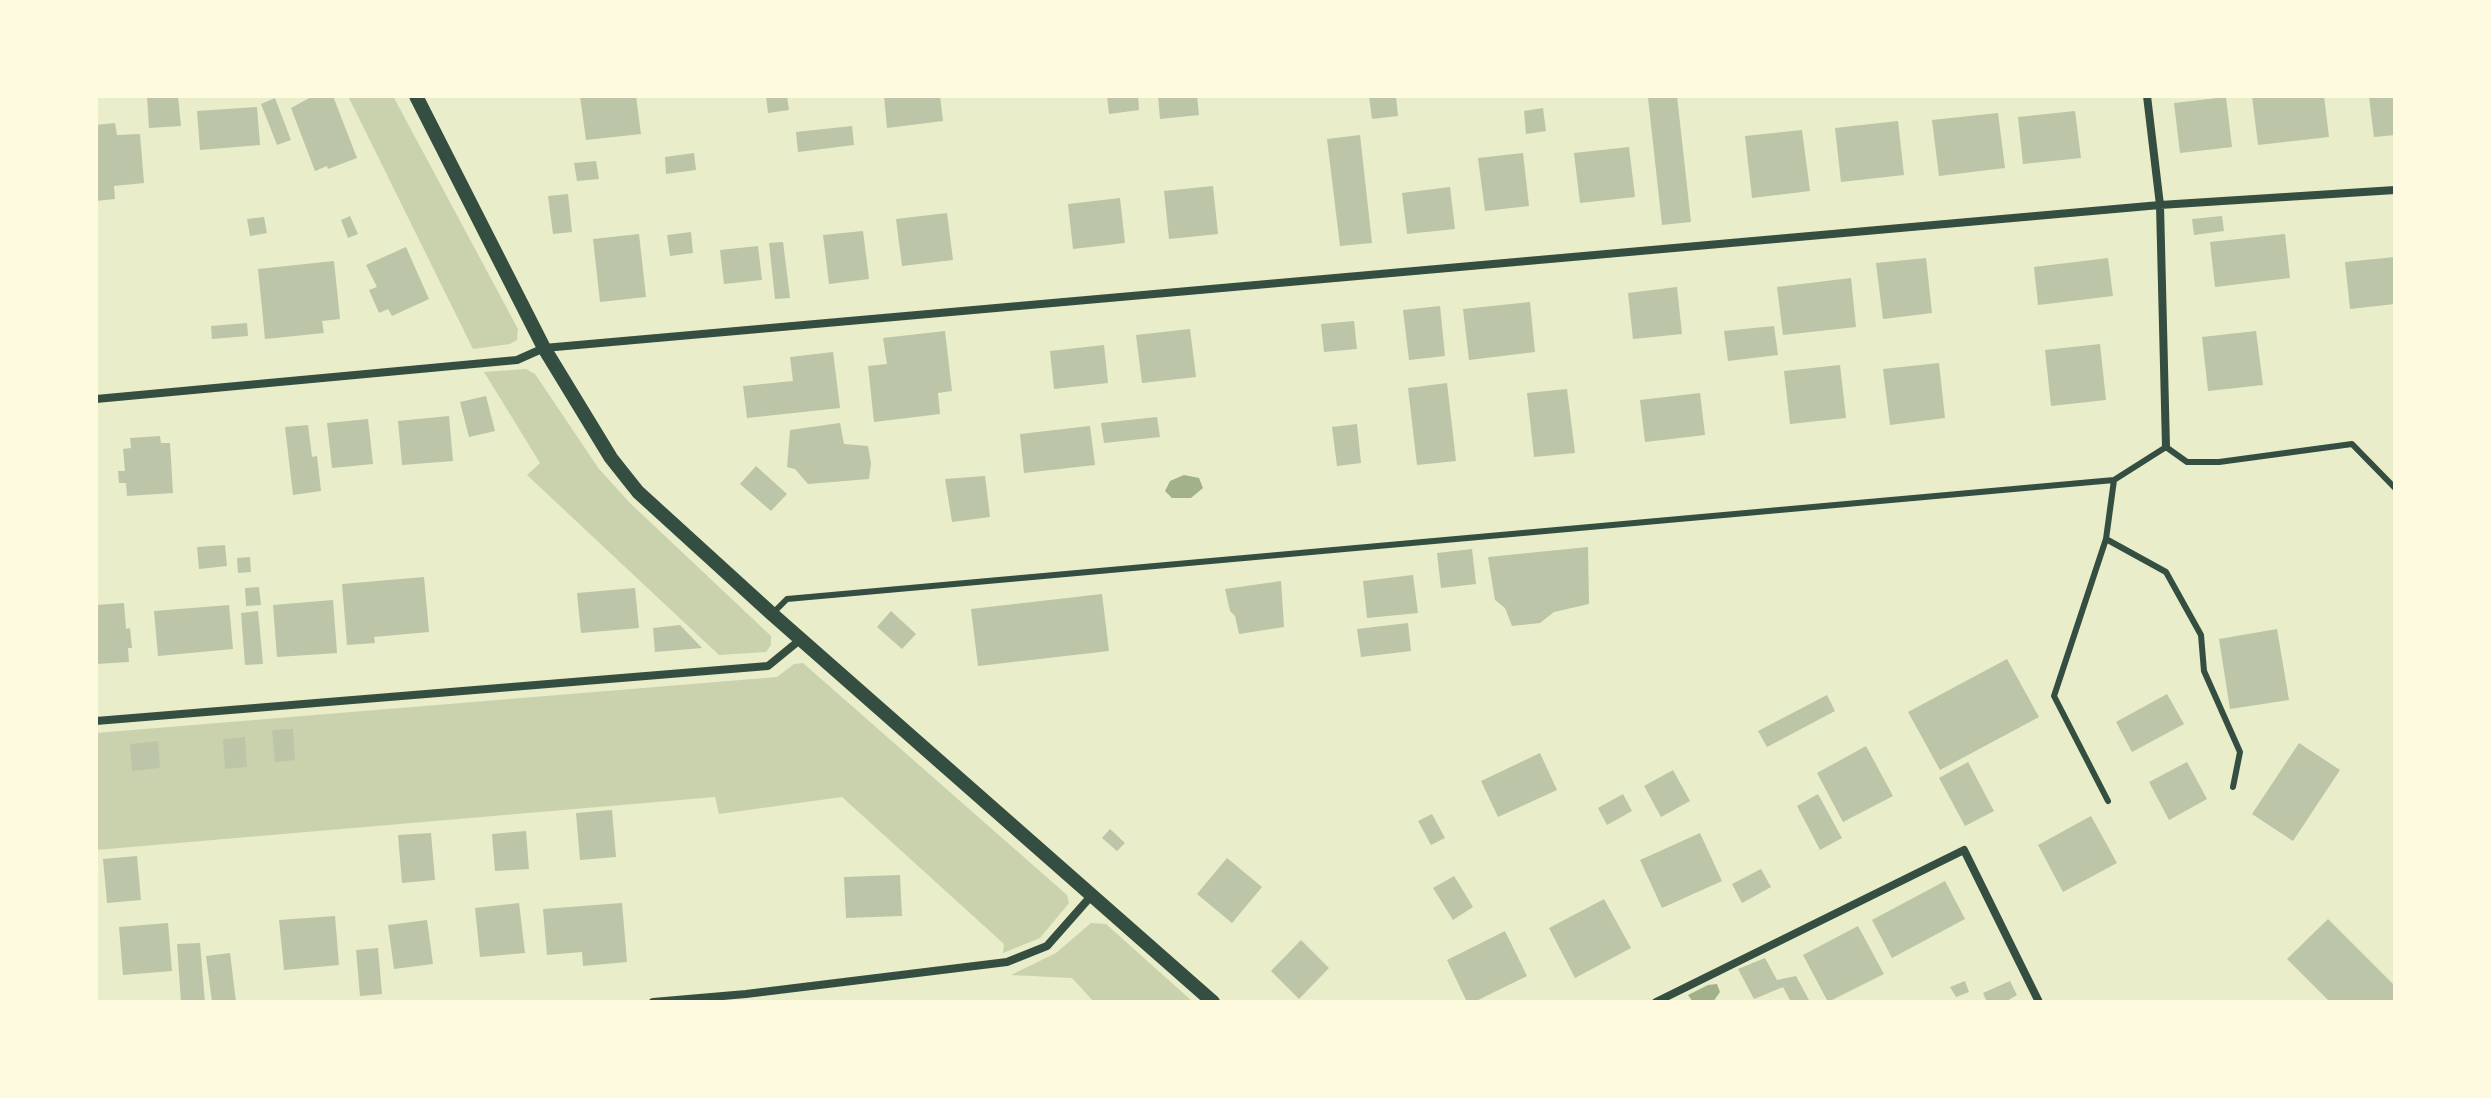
<!DOCTYPE html>
<html>
<head>
<meta charset="utf-8">
<style>
  body { margin:0 }
  #map { position:relative; width:2491px; height:1098px; overflow:hidden; background:#e9edc9; font-family:"Fira Sans",sans-serif }
  canvas { display:block }
  .frame { position:absolute; inset:0; border:98px solid #fefae0; pointer-events:none }
</style>
</head>
<body>
<div id="map">
<canvas width="2491" height="1098"></canvas>
<div class="frame"></div>
</div>
<script>
const c = document.querySelector('canvas').getContext('2d');
c.lineJoin = 'round';
function paint(path, color) { c.fillStyle = color; c.fill(path, 'evenodd'); }
const toPath = rows => new Path2D(rows.map(r => 'M' + r).join(''));
function strokePath(path, color, width, dash) { c.strokeStyle = color; c.lineWidth = width; c.lineCap = dash ? 'butt' : 'round'; c.setLineDash(dash || []); c.stroke(path); }
const green = toPath([
  [348,96,393,96,518,329,517,340,510,344,473,349],
  [526,369,535,374,599,469,630,503,771,636,771,645,766,652,719,655,527,475,540,463,484,372],
  [803,663,1067,895,1069,903,1040,938,1003,953,1004,944,842,797,719,814,715,797,96,850,96,733,777,677,794,664],
  [1091,923,1106,924,1193,1002,1094,1002,1072,978,1011,975,1056,953]
]);
const water = toPath([
  [1184,475,1199,478,1203,488,1191,498,1172,498,1165,491,1170,481],
  [1717,984,1720,992,1713,1002,1693,1002,1688,995,1708,985]
]);
const building = toPath([
  [147,96,178,96,181,126,149,128],
  [313,96,333,96,357,158,328,169,327,166,315,171,291,108],
  [580,96,636,96,641,134,586,140],
  [766,96,787,96,789,110,768,113],
  [884,96,940,96,943,121,887,128],
  [1107,96,1138,96,1139,110,1109,114],
  [1158,96,1197,96,1199,115,1160,119],
  [1369,96,1396,96,1398,116,1372,119],
  [1677,96,1691,222,1662,225,1648,98],
  [2252,96,2324,96,2329,137,2258,145],
  [2395,96,2395,135,2374,137,2369,97],
  [2226,97,2232,147,2180,153,2174,103],
  [275,98,291,140,277,145,261,104],
  [257,107,260,145,200,150,197,111],
  [1543,108,1546,131,1526,134,1524,111],
  [2075,111,2081,158,2023,164,2018,117],
  [1998,113,2005,168,1939,176,1932,120],
  [1898,121,1904,175,1841,182,1835,128],
  [115,123,117,135,140,134,144,183,114,186,115,199,96,201,96,125],
  [852,126,854,145,798,152,796,132],
  [1802,130,1810,191,1752,198,1745,136],
  [1360,135,1372,243,1340,246,1327,139],
  [1629,147,1635,197,1580,203,1574,153],
  [694,153,696,170,666,174,665,157],
  [1523,153,1529,206,1485,211,1478,158],
  [596,161,599,179,577,181,574,163],
  [1213,186,1218,234,1169,239,1164,191],
  [1450,187,1455,229,1407,234,1402,193],
  [568,194,572,232,553,234,548,196],
  [1120,198,1125,243,1073,249,1068,204],
  [947,213,953,260,902,266,896,219],
  [350,216,358,234,348,238,341,220],
  [2222,216,2224,231,2194,235,2192,219],
  [264,217,267,233,250,236,247,219],
  [863,231,869,279,829,284,823,235],
  [691,232,693,253,670,256,667,235],
  [639,234,646,297,600,302,593,239],
  [2285,234,2290,278,2215,287,2210,242],
  [783,242,790,298,775,299,769,243],
  [758,246,762,280,724,284,720,250],
  [406,247,429,299,392,316,388,309,379,313,369,290,377,287,366,265],
  [2395,257,2395,304,2350,309,2345,262],
  [1926,258,1932,313,1883,319,1876,263],
  [2108,258,2113,296,2038,305,2034,267],
  [334,261,340,319,322,321,324,333,265,339,258,269],
  [1851,278,1856,327,1783,335,1777,287],
  [1677,287,1682,334,1633,339,1628,293],
  [1530,302,1535,352,1469,360,1463,309],
  [1440,306,1445,356,1409,360,1403,310],
  [1354,321,1357,349,1324,352,1321,324],
  [247,323,248,336,212,339,211,326],
  [1774,326,1778,355,1728,361,1724,331],
  [1190,329,1196,377,1142,383,1136,335],
  [945,331,952,391,938,393,940,414,874,422,868,366,887,364,883,338],
  [2256,331,2263,385,2208,391,2202,337],
  [2100,344,2106,400,2051,406,2045,350],
  [1104,345,1108,383,1054,389,1050,351],
  [833,352,840,408,747,418,743,386,793,381,790,357],
  [1939,363,1945,418,1890,425,1883,369],
  [1840,365,1846,418,1790,424,1784,371],
  [1447,383,1456,461,1417,465,1408,388],
  [1567,389,1575,453,1534,457,1527,393],
  [1700,393,1705,435,1645,442,1640,400],
  [486,396,495,431,469,437,460,402],
  [449,416,453,461,402,465,398,421],
  [1157,417,1160,437,1104,443,1101,423],
  [368,419,373,464,332,468,327,423],
  [840,423,844,444,868,446,871,463,869,479,808,484,795,469,787,467,790,430],
  [1357,424,1361,463,1337,466,1332,427],
  [308,425,312,457,317,456,321,491,293,495,285,427],
  [1090,426,1095,465,1024,473,1020,434],
  [160,436,161,443,170,443,173,493,127,496,126,483,119,483,118,471,125,471,123,449,131,448,130,438],
  [756,466,787,494,771,511,740,484],
  [985,476,990,517,952,522,945,479],
  [225,545,227,566,199,569,197,547],
  [1588,547,1589,604,1554,612,1540,623,1512,626,1505,608,1495,600,1488,557],
  [1472,549,1476,584,1441,588,1437,553],
  [250,557,251,572,238,573,237,558],
  [1413,575,1418,613,1367,618,1363,581],
  [424,577,429,632,374,637,375,643,347,645,342,584],
  [1281,581,1284,627,1239,634,1235,616,1230,611,1225,589],
  [259,587,261,605,246,606,245,588],
  [635,588,639,628,581,633,577,593],
  [1102,594,1109,651,978,666,971,609],
  [333,600,337,653,277,657,273,605],
  [124,603,126,629,130,628,132,648,128,648,129,662,96,664,96,605],
  [229,605,233,649,158,656,154,611],
  [258,611,263,664,245,665,241,613],
  [891,611,916,634,902,649,877,627],
  [1408,623,1411,651,1361,657,1357,629],
  [680,625,702,648,655,652,653,628],
  [2277,629,2289,700,2230,709,2219,639],
  [2007,659,2039,717,1940,770,1908,712],
  [2167,694,2184,724,2132,752,2116,722],
  [1827,695,1835,711,1767,747,1758,731],
  [293,729,295,760,275,762,272,730],
  [245,737,247,767,225,769,223,739],
  [158,741,160,768,132,771,130,744],
  [2299,743,2340,770,2293,841,2252,814],
  [1866,746,1893,796,1843,822,1817,773],
  [1540,753,1557,790,1498,817,1481,781],
  [1968,762,1994,811,1965,826,1939,778],
  [2187,762,2207,799,2169,820,2149,782],
  [1673,770,1690,801,1661,817,1644,786],
  [1623,794,1632,811,1607,825,1598,808],
  [1818,794,1842,838,1820,850,1797,806],
  [612,810,616,857,580,860,576,813],
  [1432,814,1445,838,1431,845,1418,821],
  [2091,816,2117,863,2063,892,2038,845],
  [1110,829,1125,843,1117,851,1102,838],
  [526,831,529,869,495,871,492,834],
  [431,833,435,880,402,883,398,835],
  [1700,833,1722,881,1662,908,1640,860],
  [137,856,141,900,107,903,103,859],
  [1227,858,1262,887,1232,923,1197,894],
  [1761,869,1771,887,1742,903,1732,884],
  [900,875,902,916,846,918,844,877],
  [1454,876,1473,907,1453,920,1433,888],
  [1945,881,1965,919,1892,958,1872,920],
  [1604,899,1631,948,1575,978,1549,928],
  [519,903,525,953,480,957,475,908],
  [622,903,627,962,583,966,582,952,547,955,543,909],
  [335,916,339,965,284,970,279,920],
  [2328,919,2395,986,2395,1002,2330,1002,2287,959],
  [427,920,433,964,394,969,388,925],
  [168,923,172,971,123,975,119,927],
  [1858,926,1884,974,1828,1002,1803,955],
  [1505,931,1527,976,1474,1002,1467,1002,1447,960],
  [1301,940,1329,968,1299,999,1271,971],
  [200,943,205,1002,181,1002,177,944],
  [378,948,382,994,360,996,356,950],
  [230,953,236,1002,212,1002,206,956],
  [1765,958,1777,980,1796,976,1810,1002,1791,1002,1783,987,1754,999,1738,969],
  [1965,981,1969,992,1956,997,1950,987],
  [2010,981,2017,995,2005,1002,1987,1002,1983,993]
]);
const service = toPath([
  [2106,539,2166,572,2201,635,2204,671,2240,752,2233,787],
  [772,614,787,599,2114,480,2166,447,2187,462,2219,462,2352,444,2395,488],
  [2108,801,2054,696,2106,539,2114,480]
]);
const minor = toPath([
  [2147,96,2160,205,2166,447],
  [96,399,517,360,544,348,2160,205,2395,190],
  [96,721,768,666,801,639],
  [653,1002,746,994,1007,962,1047,946,1092,895],
  [1656,1002,1964,850,2039,1002]
]);
const tertiary = toPath([
  [416,96,544,348,611,458,638,492,772,614,1213,1002]
]);
paint(green, '#cad2ad');
paint(water, '#a3b18a');
paint(building, '#bcc5a7');
strokePath(service, '#344e41', 6);
strokePath(minor, '#344e41', 8);
strokePath(tertiary, '#344e41', 14);
</script>
</body>
</html>
